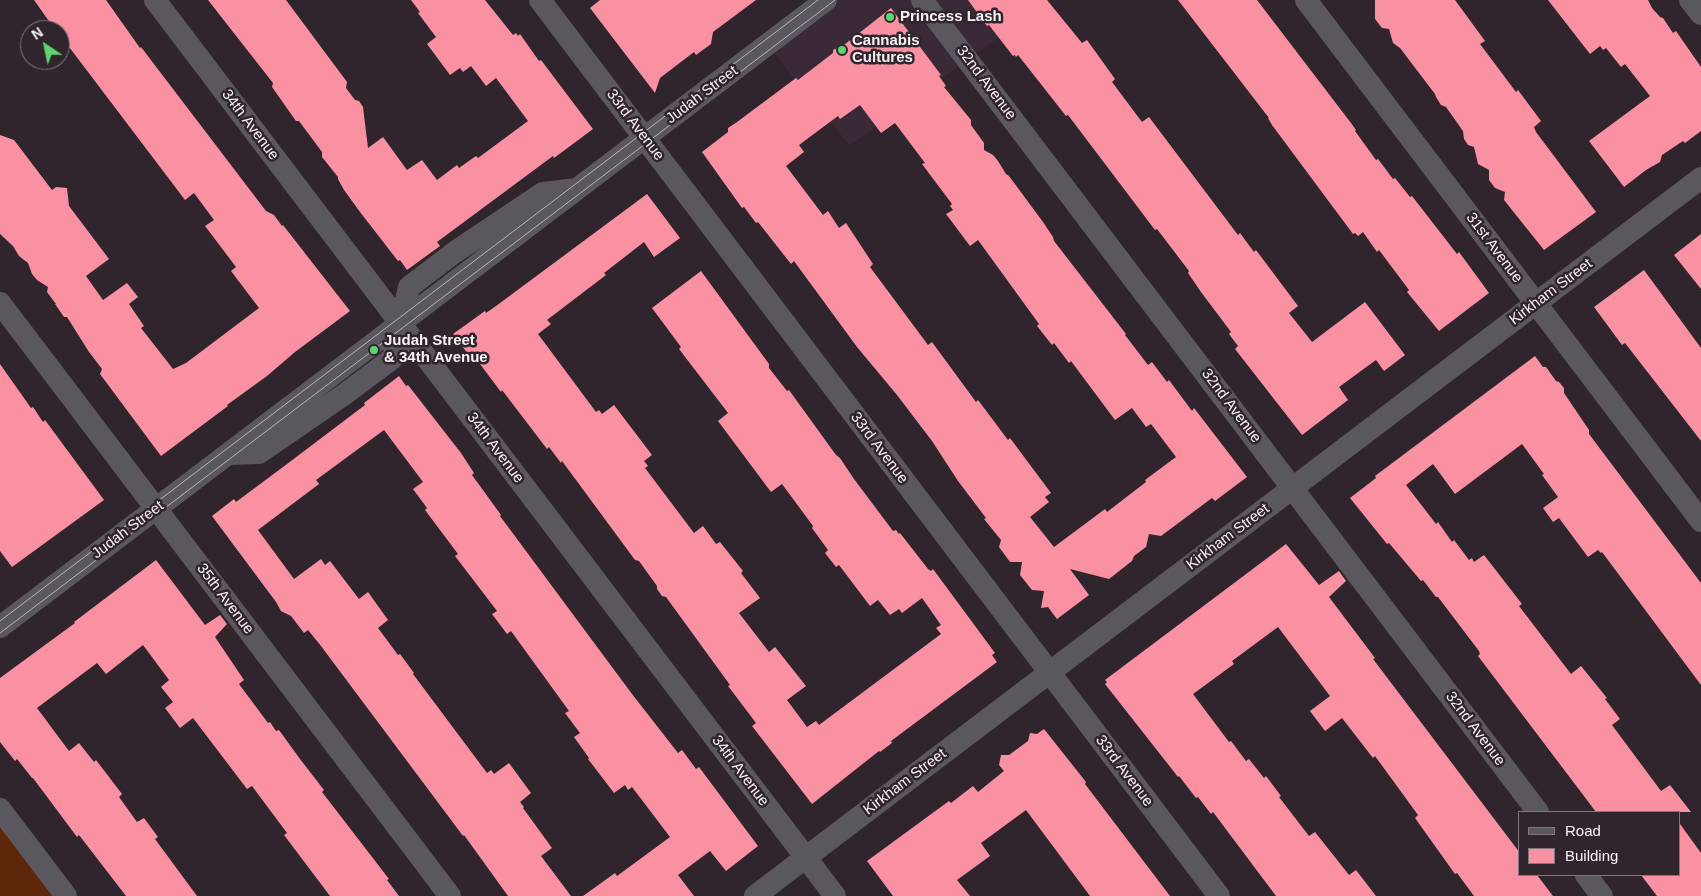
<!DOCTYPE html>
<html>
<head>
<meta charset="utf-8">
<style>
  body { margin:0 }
  #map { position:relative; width:1701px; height:896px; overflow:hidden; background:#30252d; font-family:Arial,sans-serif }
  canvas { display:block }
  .legend { position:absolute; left:1518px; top:811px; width:162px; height:65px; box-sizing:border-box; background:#30252d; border:1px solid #81777e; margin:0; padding:6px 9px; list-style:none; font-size:15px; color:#faf1f7 }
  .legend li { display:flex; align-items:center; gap:10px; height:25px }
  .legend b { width:25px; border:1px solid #81777e }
  .north { position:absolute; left:20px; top:20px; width:50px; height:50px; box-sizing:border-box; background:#30252d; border:1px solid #81777e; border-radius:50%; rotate:326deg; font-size:14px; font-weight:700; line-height:20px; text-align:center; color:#faf1f7 }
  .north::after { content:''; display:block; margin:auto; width:18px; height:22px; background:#5cd56d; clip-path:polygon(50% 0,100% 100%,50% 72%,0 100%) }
</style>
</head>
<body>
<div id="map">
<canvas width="1701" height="896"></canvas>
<ul class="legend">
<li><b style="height:6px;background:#5a575e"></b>Road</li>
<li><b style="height:14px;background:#f991a3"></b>Building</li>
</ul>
<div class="north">N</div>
</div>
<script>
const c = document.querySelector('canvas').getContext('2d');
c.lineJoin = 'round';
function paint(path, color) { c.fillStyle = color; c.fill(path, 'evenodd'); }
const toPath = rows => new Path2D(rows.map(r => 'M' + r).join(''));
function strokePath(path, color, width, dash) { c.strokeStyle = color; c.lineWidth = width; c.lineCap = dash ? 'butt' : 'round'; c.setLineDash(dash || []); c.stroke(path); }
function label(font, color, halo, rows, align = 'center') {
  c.font = font + ' Arial,sans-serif'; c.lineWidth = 5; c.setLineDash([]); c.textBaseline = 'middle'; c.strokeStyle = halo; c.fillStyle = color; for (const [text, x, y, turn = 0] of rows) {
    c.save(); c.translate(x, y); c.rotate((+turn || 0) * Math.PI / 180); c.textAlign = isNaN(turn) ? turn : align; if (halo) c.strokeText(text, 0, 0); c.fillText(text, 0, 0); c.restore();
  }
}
const built = toPath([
  [826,0,1050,0,850,146,767,45]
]);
const green = toPath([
  [0,809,66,896,0,896]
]);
const building = toPath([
  [34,0,106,0,140,48,141,47,266,211,274,215,282,226,283,225,350,311,295,352,267,376,227,405,228,406,161,456,100,374,102,369,89,352,67,317,64,317,55,304,56,304,47,292,48,287,37,280,32,274,28,263,19,256,13,246,0,234,0,135,14,140,52,190,56,187,67,188,69,206,109,259,86,276,103,300,127,283,138,297,129,304,144,326,141,328,173,369,186,363,259,308,231,271,236,267,205,226,214,220,194,193,185,200,60,35,60,30,56,30,51,24],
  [208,0,286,0,347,82,346,88,355,100,359,101,363,107,368,148,383,137,407,170,422,160,437,180,457,165,459,168,476,156,478,158,528,121,496,78,486,86,471,66,463,72,460,68,450,75,427,44,436,37,418,13,420,12,411,0,485,0,513,35,516,33,518,36,520,34,539,61,541,60,593,129,554,158,553,156,437,242,440,246,407,270,400,260,398,261,360,212,344,190,338,179,338,177,322,157,322,152,299,121,296,121,272,87,273,83],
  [600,0,756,0,713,32,711,44,696,55,694,52,660,78,655,93,590,8],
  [968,0,1047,0,1082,43,1087,40,1115,79,1112,82,1142,122,1149,117,1238,235,1240,233,1254,252,1256,250,1298,306,1289,313,1312,342,1365,302,1405,355,1384,371,1376,360,1339,387,1348,400,1302,435,1235,349,1238,346,1229,334,1231,332,1201,292,1188,273,1189,271,1157,229,1155,230,1068,115,1066,116,1018,55,1016,57,1015,55,1013,56,989,25,987,26],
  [1178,0,1257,0,1351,123,1356,130,1355,131,1376,160,1378,159,1393,179,1395,178,1410,197,1412,196,1457,254,1459,252,1489,293,1439,331,1407,292,1409,290,1379,250,1377,252,1363,232,1358,236,1355,233,1353,234,1272,125,1268,118,1269,118],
  [1375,0,1455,0,1485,41,1480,44,1516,92,1518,90,1541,121,1534,127,1536,132,1596,212,1544,250,1504,200,1505,192,1495,188,1489,180,1489,170,1478,164,1474,147,1468,145,1464,139,1463,131,1446,107,1441,105,1436,97,1435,94,1400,48,1393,43,1389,29,1382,28,1375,19],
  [1548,0,1648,0,1652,8,1660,17,1663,18,1673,33,1676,31,1701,67,1701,131,1685,143,1683,141,1662,155,1660,162,1646,170,1624,187,1589,141,1650,96,1625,64,1621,67,1606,48,1603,50,1600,46,1590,54],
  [891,8,941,75,939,76,946,86,944,87,971,120,971,125,984,143,984,150,993,155,998,161,1006,174,1009,176,1043,222,1053,237,1054,241,1119,325,1126,334,1125,335,1148,365,1152,362,1167,382,1169,380,1192,411,1194,408,1247,477,1215,501,1212,498,1161,536,1149,534,1146,547,1134,556,1132,561,1109,579,1070,569,1089,595,1057,619,1048,607,1041,608,1044,591,1032,590,1020,575,1022,562,1010,562,999,547,1001,540,984,519,986,518,958,481,932,441,897,395,857,347,794,261,791,264,758,222,756,223,744,207,742,208,702,152,728,132,728,128,737,122,796,78,798,80,833,53,833,50,844,45],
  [860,105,881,133,895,123,925,163,922,164,952,204,950,206,953,210,946,214,970,246,978,240,1039,324,1037,326,1052,345,1054,343,1069,363,1071,361,1115,420,1132,408,1146,427,1151,424,1176,457,1145,480,1146,482,1107,512,1105,509,1101,512,1054,547,1030,517,1049,502,1045,497,1051,493,1010,438,1008,440,978,400,976,402,932,342,928,345,870,267,873,264,846,223,839,228,828,211,823,215,786,166,804,152,799,145,838,116,840,119],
  [647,194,680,238,654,257,644,242,604,273,606,275,547,320,551,324,538,334,596,412,599,410,602,414,614,405,652,455,644,461,648,466,645,468,694,533,703,526,716,544,720,542,743,571,741,573,760,598,739,613,769,652,775,647,806,686,787,700,807,727,816,721,819,725,941,634,936,628,941,625,922,598,902,613,899,609,890,615,878,600,870,606,839,565,836,567,825,553,828,550,812,528,813,526,782,484,771,492,718,421,728,413,679,349,681,347,652,308,701,271,769,364,769,368,787,391,789,390,836,455,840,458,854,479,893,531,896,530,899,534,900,533,928,569,931,571,933,569,995,653,992,655,997,662,891,741,892,743,880,752,879,751,812,804,752,726,756,723,728,686,730,685,666,597,662,596,657,589,657,586,639,561,635,560,562,461,561,463,549,447,547,449,502,390,501,392,471,352,468,354,453,334,485,311,486,313,496,306],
  [1701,234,1701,289,1674,255],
  [1644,270,1701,348,1701,441,1625,343,1622,345,1594,307],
  [1535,356,1543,367,1546,367,1556,381,1559,382,1564,388,1564,393,1589,430,1589,434,1701,583,1701,685,1602,552,1601,553,1598,550,1588,557,1559,518,1553,522,1543,508,1558,497,1542,475,1544,474,1522,444,1455,494,1433,464,1406,485,1436,524,1438,522,1452,542,1454,540,1469,560,1472,558,1474,562,1484,555,1522,604,1519,606,1571,674,1581,666,1607,698,1605,699,1620,719,1612,725,1661,791,1670,785,1691,812,1596,812,1478,656,1480,654,1479,651,1438,597,1436,597,1423,580,1421,581,1389,543,1387,544,1350,498,1376,478,1375,476],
  [0,364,31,408,33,407,43,422,45,420,104,500,12,567,0,551],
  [399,376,406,386,408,385,461,453,474,473,472,475,501,515,500,516,632,694,678,753,682,750,696,769,699,767,758,846,726,871,710,851,678,875,694,896,583,896,615,873,617,876,670,837,632,787,628,790,625,785,614,793,588,759,589,758,574,737,580,733,565,713,569,711,511,631,507,634,492,614,497,611,455,556,458,554,425,510,427,508,413,489,423,482,384,430,316,480,319,484,258,530,294,579,321,559,325,565,330,561,359,599,368,592,388,620,378,628,398,655,400,654,414,673,413,674,487,773,491,770,494,774,509,763,531,793,520,802,524,807,523,808,552,848,541,856,571,896,508,896,464,835,463,836,321,646,308,630,304,633,291,616,281,611,276,602,212,516,234,499,236,502,287,464,365,405,364,403],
  [1286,544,1319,585,1339,571,1346,581,1329,597,1375,658,1373,659,1520,853,1520,875,1537,875,1553,896,1474,896,1457,873,1455,874,1415,818,1418,815,1375,756,1373,758,1342,718,1325,731,1310,711,1330,696,1278,627,1232,661,1234,664,1193,694,1229,742,1231,741,1246,761,1249,759,1264,778,1266,776,1281,796,1279,797,1309,836,1315,832,1349,875,1356,870,1376,896,1276,896,1213,812,1211,814,1198,797,1196,798,1179,776,1178,777,1105,684,1107,682,1105,680],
  [156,560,205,625,220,615,227,624,215,637,244,680,239,684,268,723,270,722,276,731,279,730,300,759,324,790,322,792,389,879,387,880,399,896,330,896,284,835,287,833,252,786,247,789,193,718,180,728,165,708,173,702,161,687,169,680,143,645,106,674,97,663,37,708,69,751,79,743,94,762,96,760,122,794,119,797,137,822,144,818,158,837,155,839,197,896,126,896,79,835,77,837,33,778,32,778,17,759,15,761,0,742,0,678,75,623,74,622],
  [1044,729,1086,782,1085,784,1170,896,1090,896,1026,810,981,843,990,856,957,880,970,896,893,896,867,861,949,801,951,803,973,786,978,792,1004,771,999,765,1001,755,1009,755,1028,741,1030,733,1037,734],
  [1680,824,1701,853,1701,896,1657,896,1641,875,1680,875]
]);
const minor = toPath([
  [155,0,835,896],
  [540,0,1219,896],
  [922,0,1538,812],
  [1306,0,1701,521],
  [1690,0,1701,14],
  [0,303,450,896],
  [228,454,259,453,345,394,393,358,409,287,455,252,543,193,577,189],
  [0,627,826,0],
  [0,809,66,896],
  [1586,875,1602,896],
  [755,896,1701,178]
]);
const tram = toPath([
  [0,621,818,0],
  [0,633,835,0]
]);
const markers = [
  [890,17,5,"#5cd56d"],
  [842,50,5,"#5cd56d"],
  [374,350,5,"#5cd56d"]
];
const poiNames = [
  ["Princess Lash",900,17],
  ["Cannabis",852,41],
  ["Cultures",852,58],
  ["Judah Street",384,341],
  ["& 34th Avenue",384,358]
];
const streetNames = [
  ["32nd Avenue",986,83,53],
  ["Judah Street",702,95,-37],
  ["34th Avenue",250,125,53],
  ["33rd Avenue",635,125,53],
  ["31st Avenue",1494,248,53],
  ["Kirkham Street",1551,292,-37],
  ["32nd Avenue",1231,406,53],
  ["34th Avenue",495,448,53],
  ["33rd Avenue",879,448,53],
  ["Judah Street",128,530,-37],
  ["Kirkham Street",1228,537,-37],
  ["35th Avenue",225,599,53],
  ["32nd Avenue",1475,729,53],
  ["34th Avenue",740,771,53],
  ["33rd Avenue",1124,771,53],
  ["Kirkham Street",905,782,-37]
];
paint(built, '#3a2936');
paint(green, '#5f270a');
paint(building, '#f991a3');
strokePath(minor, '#5a575e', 22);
strokePath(tram, '#bdb4ba', 1);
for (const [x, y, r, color] of markers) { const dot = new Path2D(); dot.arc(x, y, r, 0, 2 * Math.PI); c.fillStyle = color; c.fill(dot); strokePath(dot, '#30252d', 2); }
label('bold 15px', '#faf1f7', '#30252d', poiNames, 'left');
label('15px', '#faf1f7', '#30252d', streetNames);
</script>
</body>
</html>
